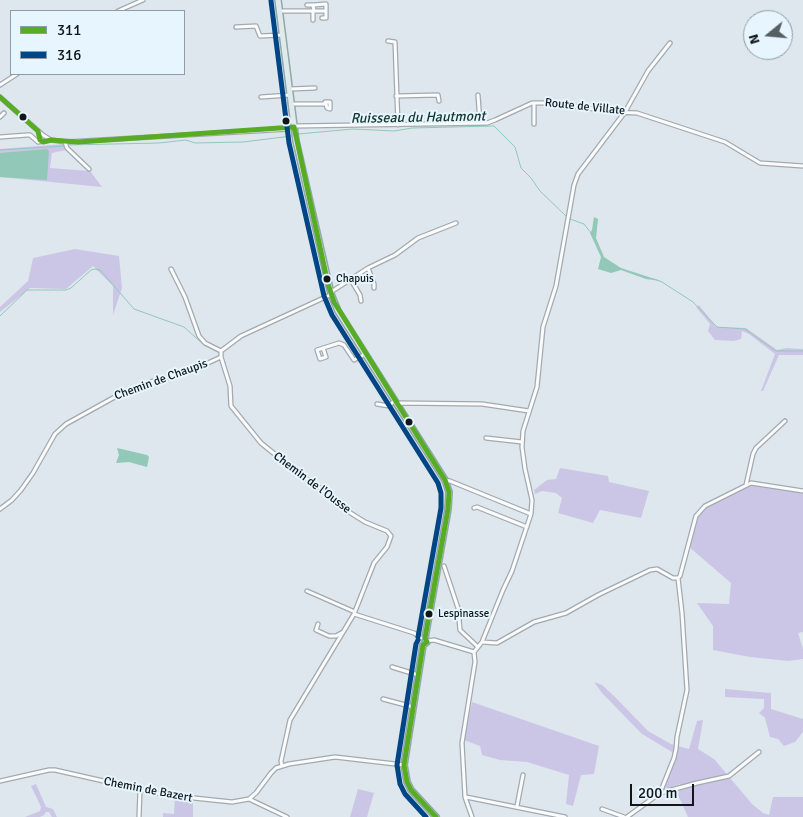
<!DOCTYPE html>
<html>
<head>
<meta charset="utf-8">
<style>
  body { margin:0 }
  #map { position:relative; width:803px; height:817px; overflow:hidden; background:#dde7ed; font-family:Signika,sans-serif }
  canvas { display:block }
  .legend { position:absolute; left:10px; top:10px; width:175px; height:65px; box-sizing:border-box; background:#e6f5fe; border:1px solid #909ca3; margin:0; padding:6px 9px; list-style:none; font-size:15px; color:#10161a }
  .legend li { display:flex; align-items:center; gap:10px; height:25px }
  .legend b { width:25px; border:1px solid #909ca3 }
  .north { position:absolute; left:743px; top:10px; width:50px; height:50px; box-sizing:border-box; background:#e6f5fe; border:1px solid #909ca3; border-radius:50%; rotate:253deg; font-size:14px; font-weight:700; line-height:20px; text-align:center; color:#10161a }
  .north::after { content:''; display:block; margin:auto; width:18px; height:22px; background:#585f64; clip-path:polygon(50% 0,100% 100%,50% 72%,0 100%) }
  .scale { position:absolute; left:630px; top:784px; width:64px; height:22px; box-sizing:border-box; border:2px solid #10161a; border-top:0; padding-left:6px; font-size:15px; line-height:18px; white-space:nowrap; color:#10161a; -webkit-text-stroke:4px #e6f5fe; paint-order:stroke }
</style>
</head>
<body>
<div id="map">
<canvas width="803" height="817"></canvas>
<ul class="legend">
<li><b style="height:6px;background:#58ac25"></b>311</li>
<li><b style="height:6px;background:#004687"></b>316</li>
</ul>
<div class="north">N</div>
<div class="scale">200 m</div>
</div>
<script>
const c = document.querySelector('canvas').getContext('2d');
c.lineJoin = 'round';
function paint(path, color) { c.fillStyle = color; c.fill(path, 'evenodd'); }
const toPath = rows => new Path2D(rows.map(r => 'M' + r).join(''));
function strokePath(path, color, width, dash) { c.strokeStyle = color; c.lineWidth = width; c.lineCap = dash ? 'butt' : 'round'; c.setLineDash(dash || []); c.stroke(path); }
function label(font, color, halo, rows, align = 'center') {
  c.font = font + ' Signika,sans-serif'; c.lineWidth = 4; c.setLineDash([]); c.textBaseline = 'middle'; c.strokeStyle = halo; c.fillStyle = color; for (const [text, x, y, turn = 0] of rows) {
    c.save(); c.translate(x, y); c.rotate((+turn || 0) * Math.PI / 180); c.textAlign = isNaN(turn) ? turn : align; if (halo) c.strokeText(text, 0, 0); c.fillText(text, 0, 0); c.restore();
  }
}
const green = toPath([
  [65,144,66,150,52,153,50,168,90,171,102,187,0,177,0,149],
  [75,249,119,256,122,288,113,315,113,286,93,266,66,289,30,288,0,312,0,307,28,281,33,258],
  [699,305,716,327,746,328,777,350,786,348,803,349,803,355,779,355,763,391,761,391,775,354,749,334,742,331,741,339,734,341,715,340,708,331,710,324,696,307],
  [560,468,608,476,609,482,649,491,641,518,600,510,593,523,558,513,562,498,556,493,542,491,535,494,534,490,547,480,556,479],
  [756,485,803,492,803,632,798,633,803,649,803,659,788,661,750,657,713,650,713,626,697,603,729,604,731,583,688,546,698,516,706,507,748,486],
  [594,682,602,685,614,696,648,731,671,744,689,749,697,721,703,720,698,749,714,759,752,804,763,813,769,815,773,797,803,797,803,817,688,817,678,795,680,784,663,790,677,755,642,734,602,693],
  [725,689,771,693,771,709,803,719,803,732,795,742,784,746,778,739,770,737,765,718,759,713,764,708,764,699,725,697],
  [472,702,599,746,594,774,581,775,573,806,566,804,569,775,527,762,500,760,482,755,480,746,464,740],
  [36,784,46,807,53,809,57,817,52,817,49,812,46,812,44,815,40,817,25,817,40,811,41,807,31,786],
  [358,789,374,793,367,817,350,817],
  [175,797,193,801,193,817,163,817,163,813,174,814]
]);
const water = toPath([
  [47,149,49,151,47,180,0,177,0,153],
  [594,217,598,219,596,238,604,257,621,268,661,281,646,279,621,270,611,273,598,269,601,257,590,233,592,230],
  [117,448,147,455,149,457,147,467,129,462,116,463,119,455]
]);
const stream = toPath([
  [298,134,353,129,394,131,412,128,494,126,515,147,521,168,531,178,540,191,567,217],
  [67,145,159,143,186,140,195,143,243,142,292,136],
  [0,150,64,146],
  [570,219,584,224,591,233],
  [654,279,662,282,693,302,717,327,745,329,776,351,803,351],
  [0,316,27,290,66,290,71,288,91,270,95,269,100,270,134,309,184,327,204,345,218,352,220,356]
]);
const minor = toPath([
  [313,5,326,4,326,18,322,18],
  [118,11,143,0],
  [279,11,314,11,313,5,307,5],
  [313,11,313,20],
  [314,11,326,11],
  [236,27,256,26,260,36,282,35],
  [388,41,395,42,398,125],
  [0,85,17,74],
  [290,89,315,88],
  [478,95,480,123],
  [396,96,438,95,439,101],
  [0,97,43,135,51,140,65,142,290,129],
  [261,97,290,95],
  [292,104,326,104,327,108,330,109,330,102,325,102,325,104],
  [0,117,4,113],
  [534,124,534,103],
  [288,128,295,126,487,123,495,120,532,103,552,103,615,112,637,113,725,142,760,163,803,166],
  [0,137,27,135,30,135,38,142,51,140],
  [65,142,67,148,89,169],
  [368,268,374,284,374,288],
  [171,269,185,297,199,336,205,343,221,351],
  [351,280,360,295,361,301],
  [323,348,326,357,320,359,317,350,339,343,344,345,354,360,365,354],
  [221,351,221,357,230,386,231,406,261,443,298,473,326,492,333,502,365,522,387,531,391,536,387,547,374,563,354,614,290,720,281,761,282,766],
  [221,351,241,336,330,295,331,292,368,268,395,255,418,238,456,223],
  [377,404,389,406,394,401],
  [397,405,400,403,482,404,529,411],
  [486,438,522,442],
  [445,480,450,481,531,514],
  [746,485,753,454,756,448,785,421],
  [474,508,477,507,527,527],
  [0,509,12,500,21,490,33,473,55,434,66,424,122,393,150,382,186,373,221,357],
  [444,566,458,608,460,630,478,647],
  [307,591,355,612],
  [354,614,414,633,421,638],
  [318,624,316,630,329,636,336,636,343,632],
  [427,641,434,640,474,652,482,642,497,643,534,622,566,613,598,595,650,570,657,569,673,578,678,578,680,576,696,516,705,506,751,483,803,491],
  [482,642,503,590,512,571,531,514,532,500,525,469,522,447,523,431,537,387,543,327,556,286,574,185,578,174,625,112,648,71,670,43],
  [392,667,418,675],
  [383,699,413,707],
  [0,781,49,770,55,770,165,795,232,802,249,799,256,793,271,773,276,768,289,764,335,757,404,765],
  [660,793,697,783,729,776,759,752],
  [466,797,565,817],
  [249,799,287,817],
  [517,806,523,775],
  [602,809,624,817],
  [139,817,140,790],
  [472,817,465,797,462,743,475,662,474,652],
  [627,817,660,793,674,758,676,749,677,737,687,690,682,613,678,578]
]);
const major = toPath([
  [278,0,296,141,331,294,338,311,445,480,449,492,448,509,425,638],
  [425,638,427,642,423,645,404,765,407,782,411,790,436,817]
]);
const bus1 = toPath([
  [0,97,38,131,40,140,43,142,51,140,78,142,294,127,328,284,334,302,445,480,449,492,448,509,425,638],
  [425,638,427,642,423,645,404,765,407,782,411,790,436,817]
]);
const bus2 = toPath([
  [271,1,289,143,324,296,332,315,438,483,441,493,441,508,418,637],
  [418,640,416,644,397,765,400,784,405,794,426,817]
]);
const markers = [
  [23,117,4.5,"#10161a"],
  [286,121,4.5,"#10161a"],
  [327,279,4.5,"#10161a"],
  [409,422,4.5,"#10161a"],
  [429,614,4.5,"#10161a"]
];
const busNames = [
  ["Chapuis",336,279],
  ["Lespinasse",438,614]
];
const streetNames = [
  ["Route de Villate",585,107,6],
  ["Chemin de Chaupis",161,380,-20],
  ["Chemin de l'Ousse",312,483,37],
  ["Chemin de Bazert",148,790,11]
];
const waterNames = [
  ["Ruisseau du Hautmont",418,118,-1]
];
paint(green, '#ccc6e6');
paint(water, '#91c8b8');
strokePath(stream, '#91c8b8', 1);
strokePath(minor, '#a3aaaf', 5.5);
strokePath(major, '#93a7ac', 8);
strokePath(minor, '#fafbfc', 3);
strokePath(major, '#dfeaeb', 5);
strokePath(bus1, '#58ac25', 5);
strokePath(bus2, '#004687', 5);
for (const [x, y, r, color] of markers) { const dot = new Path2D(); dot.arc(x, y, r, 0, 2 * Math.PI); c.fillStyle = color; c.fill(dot); strokePath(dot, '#e6f5fe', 2); }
label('11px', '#10161a', '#e6f5fe', busNames, 'left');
label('12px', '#10161a', '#e6f5fe', streetNames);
label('italic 14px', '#13362b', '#e6f5fe', waterNames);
</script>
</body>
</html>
